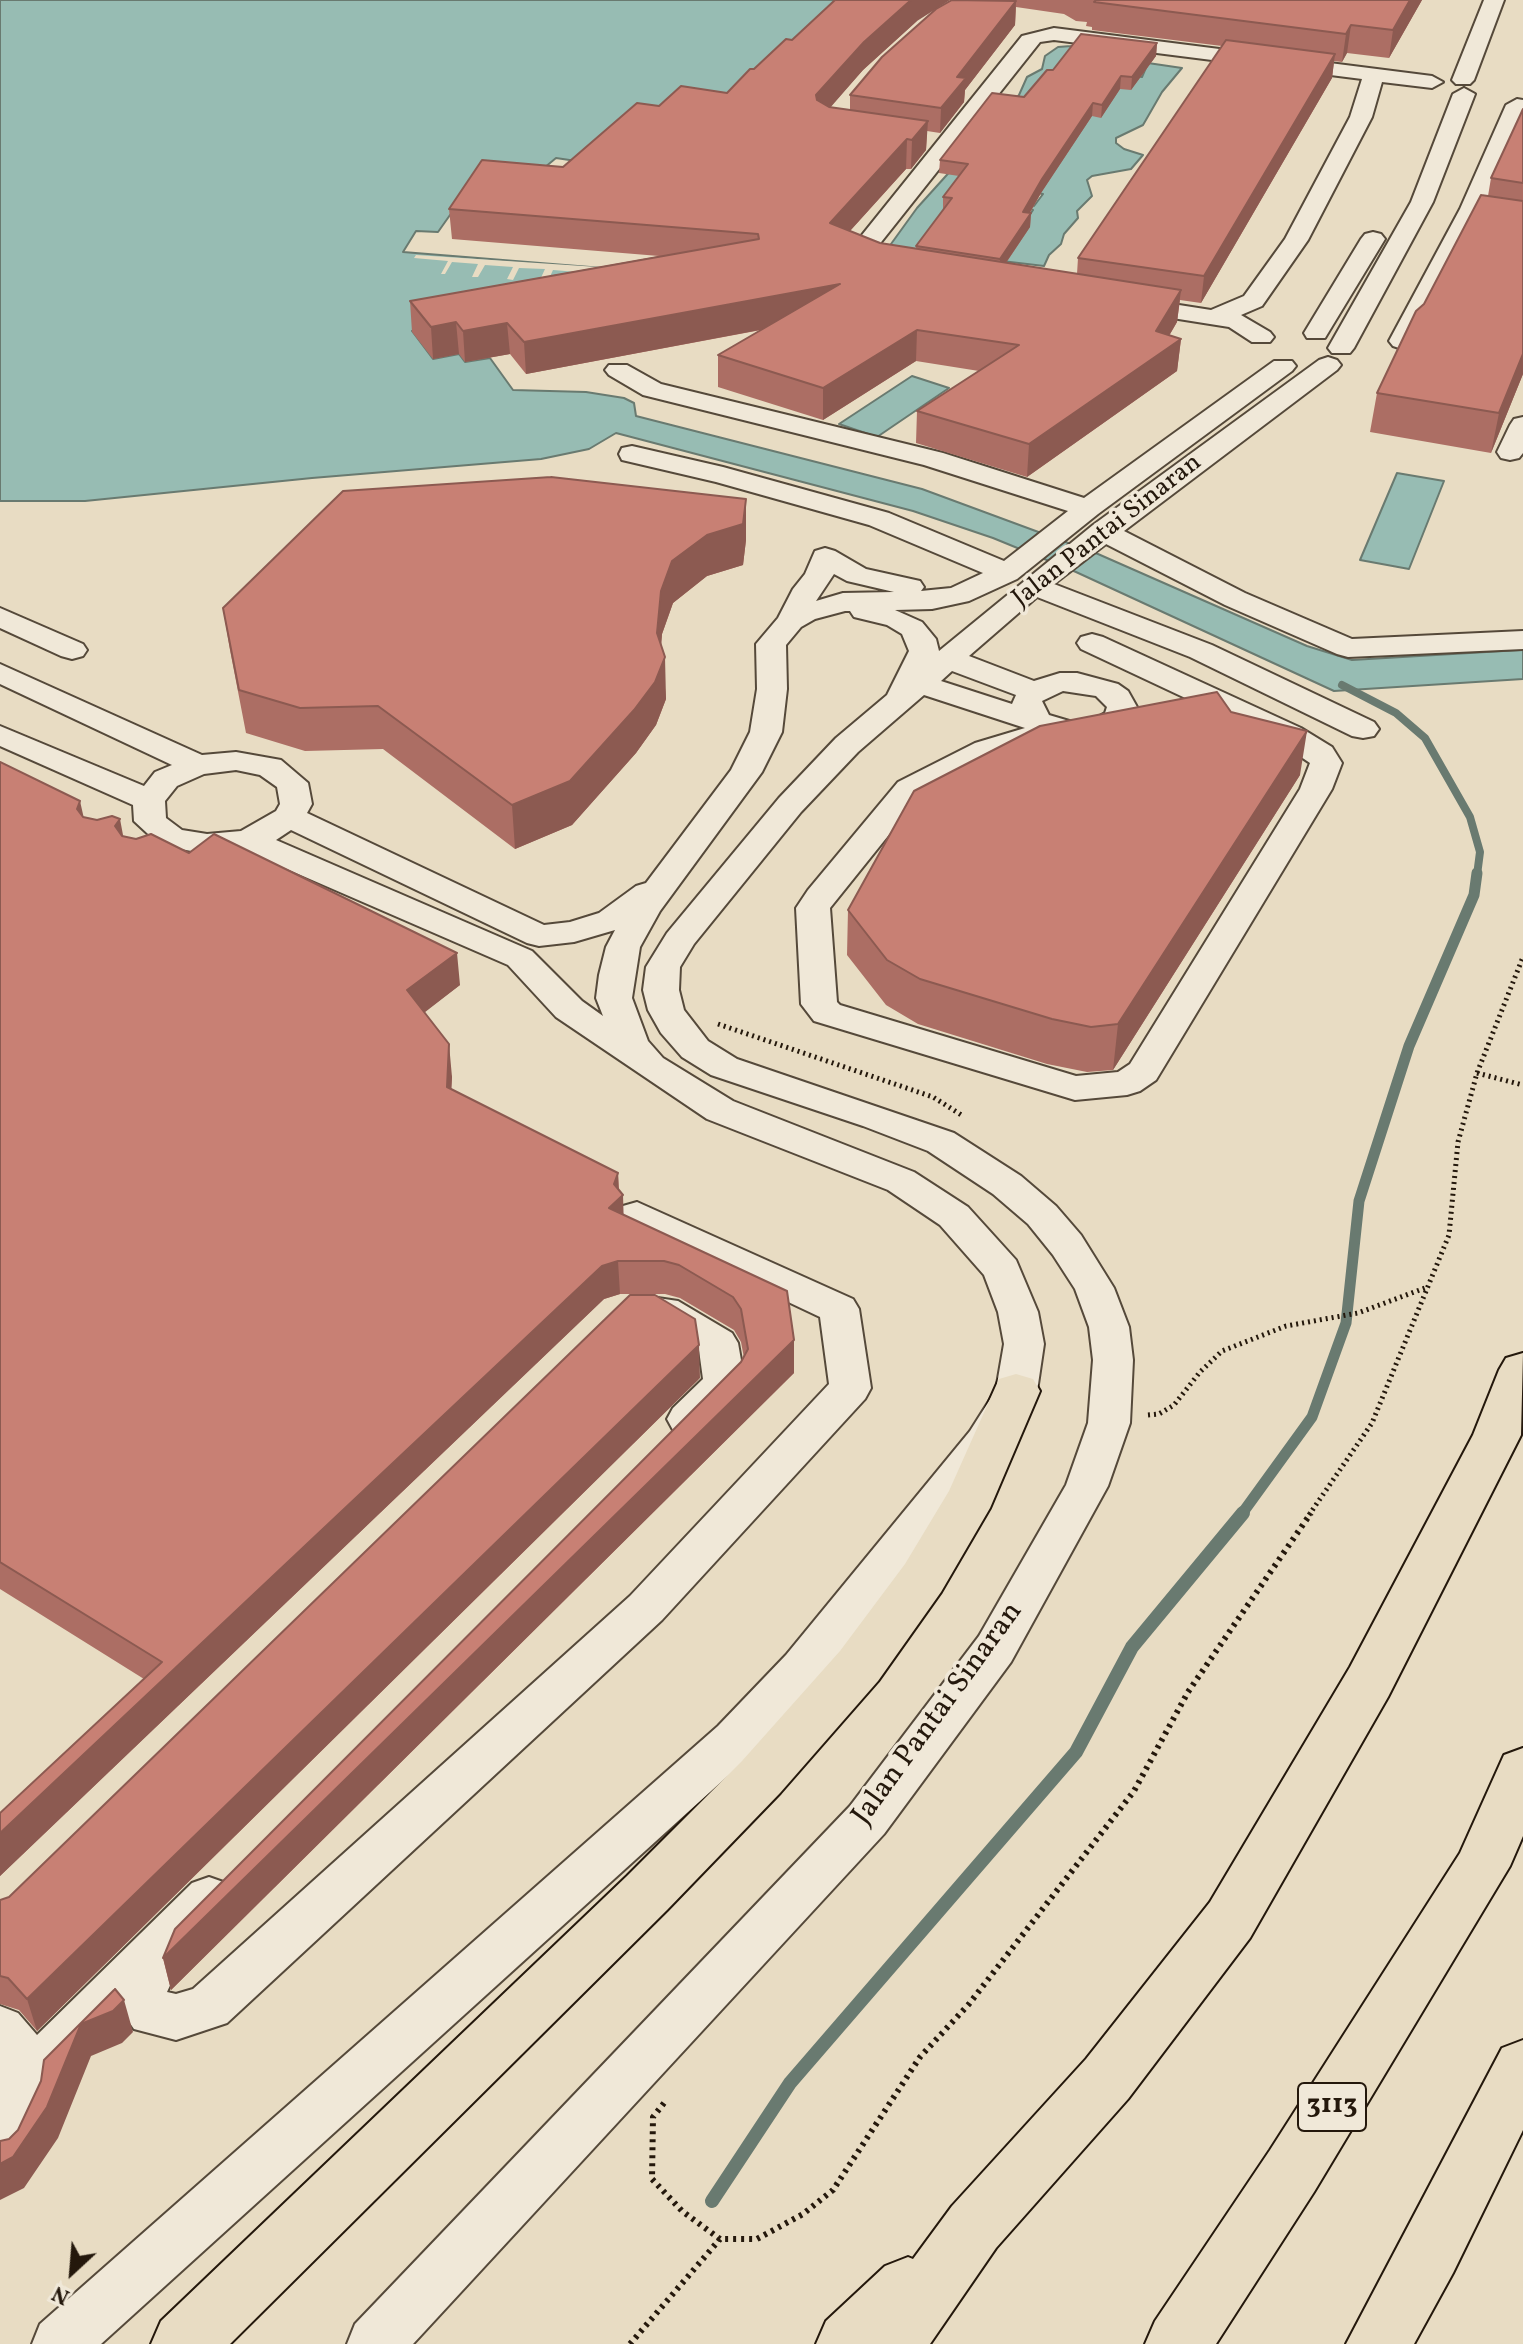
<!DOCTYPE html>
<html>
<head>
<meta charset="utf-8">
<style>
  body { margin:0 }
  #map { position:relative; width:1523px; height:2344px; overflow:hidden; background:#e8dcc3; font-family:Vollkorn,serif }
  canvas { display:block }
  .north { position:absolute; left:32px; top:2232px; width:80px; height:80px; -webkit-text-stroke:6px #f0e8d8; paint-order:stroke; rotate:206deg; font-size:22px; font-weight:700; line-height:32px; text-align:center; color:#24180c }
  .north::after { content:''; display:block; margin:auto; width:28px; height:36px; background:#24180c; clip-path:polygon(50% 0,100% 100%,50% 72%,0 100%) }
</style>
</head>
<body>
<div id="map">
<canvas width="1523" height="2344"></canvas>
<div class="north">N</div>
</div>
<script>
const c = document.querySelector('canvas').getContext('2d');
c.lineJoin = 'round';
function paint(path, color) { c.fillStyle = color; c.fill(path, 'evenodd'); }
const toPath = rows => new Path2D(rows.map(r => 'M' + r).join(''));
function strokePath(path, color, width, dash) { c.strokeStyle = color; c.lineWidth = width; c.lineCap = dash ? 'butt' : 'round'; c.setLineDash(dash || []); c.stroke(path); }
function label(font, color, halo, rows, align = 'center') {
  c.font = font + ' Vollkorn,serif'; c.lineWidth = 7; c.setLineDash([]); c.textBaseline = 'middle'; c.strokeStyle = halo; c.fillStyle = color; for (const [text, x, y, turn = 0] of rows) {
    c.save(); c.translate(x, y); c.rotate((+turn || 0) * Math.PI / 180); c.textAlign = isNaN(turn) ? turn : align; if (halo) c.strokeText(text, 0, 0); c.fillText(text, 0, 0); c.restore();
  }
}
const water = toPath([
  [0,0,935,0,583,162,556,158,538,173,450,215,438,232,416,231,403,252,615,269,412,331,433,359,459,354,465,362,490,358,513,390,586,392,624,398,634,403,636,416,922,489,1098,554,1307,646,1352,660,1520,650,1523,650,1523,679,1334,691,1076,572,993,538,913,511,616,433,589,449,541,459,312,478,85,501,0,501,0,0],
  [1071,46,1083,49,1113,73,1142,77,1148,63,1182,68,1162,92,1143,125,1116,138,1116,143,1124,149,1143,155,1131,169,1092,176,1087,180,1092,196,1077,211,1078,218,1064,234,1061,244,1049,255,1044,266,985,259,1024,223,1033,210,1002,205,1005,202,1034,206,1043,194,1012,189,950,249,895,251,891,244,917,208,1019,95,1027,77,1042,69,1045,56,1058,47,1071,46],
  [912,376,949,388,877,437,839,424,912,376],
  [1397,473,1444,481,1409,569,1360,560,1397,473]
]);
const pier = toPath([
  [416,255,598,267,589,286,577,272,553,270,547,283,539,282,545,269,519,268,513,280,507,279,513,267,485,265,478,277,472,277,478,264,452,262,445,274,441,274,448,261,414,258]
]);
const streamFar2 = toPath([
  [1342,685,1396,713,1425,738,1470,817,1480,852,1477,875]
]);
const streamFar1 = toPath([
  [1241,1515,1312,1417,1346,1323,1359,1201,1409,1046,1474,895,1477,873]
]);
const stream = toPath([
  [712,2201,790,2083,1076,1752,1132,1647,1243,1513]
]);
const pathFar1 = toPath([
  [718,1024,933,1097,963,1116],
  [1477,1073,1523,1085],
  [1148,1415,1159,1414,1174,1405,1200,1372,1222,1351,1286,1326,1358,1313,1425,1288],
  [1309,1515,1372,1423,1449,1235,1458,1142,1477,1073,1523,957]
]);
const path = toPath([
  [664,2103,653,2117,652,2179,682,2211,720,2239,757,2239,803,2214,833,2190,920,2057,969,2004,1134,1791,1188,1692,1311,1513],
  [630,2344,720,2239]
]);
const minor = toPath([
  [1484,0,1504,0,1474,80,1470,84,1456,84,1452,80,1484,0],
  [1054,28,1432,76,1443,82,1432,88,1382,82,1372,117,1308,240,1262,306,1241,315,1270,332,1274,337,1270,342,1252,342,1229,327,1128,311,1119,309,1116,304,1119,299,1128,297,1211,310,1244,296,1285,239,1350,117,1362,79,1054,40,1040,42,878,246,878,253,905,262,909,267,905,272,897,274,862,263,852,252,858,240,1022,36,1054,28],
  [1464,88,1475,94,1433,202,1354,348,1350,353,1332,353,1328,348,1411,202,1453,94,1464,88],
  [1517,99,1523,100,1523,116,1484,209,1415,341,1411,346,1402,349,1393,346,1389,341,1460,209,1506,105,1517,99],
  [1373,232,1381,234,1385,239,1328,333,1325,338,1307,338,1304,333,1361,239,1365,234,1373,232],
  [1328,357,1337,360,1341,365,1337,370,1124,531,1245,593,1352,639,1523,631,1523,649,1348,657,1337,654,1225,605,1106,544,1054,584,1212,645,1374,722,1379,729,1374,736,1363,738,1352,736,1190,657,1037,597,969,656,1034,681,1060,673,1077,673,1118,684,1128,691,1137,707,1135,716,1123,731,1107,737,1076,741,1056,739,997,757,920,796,830,908,837,1002,840,1005,1076,1076,1118,1072,1130,1064,1300,789,1310,763,1279,742,1081,649,1077,643,1081,637,1092,634,1103,637,1301,728,1332,747,1342,763,1332,789,1156,1080,1140,1091,1127,1095,1075,1100,814,1021,801,1004,796,908,808,890,898,782,975,743,1025,728,924,695,858,752,801,812,694,944,680,967,679,990,684,1010,708,1041,737,1059,954,1133,1021,1176,1056,1206,1081,1235,1114,1288,1129,1327,1133,1360,1130,1423,1108,1486,1011,1662,884,1834,413,2344,347,2344,355,2324,850,1806,979,1636,1066,1485,1088,1423,1093,1360,1089,1327,1075,1289,1053,1255,1028,1224,993,1194,928,1151,863,1126,711,1075,682,1057,661,1033,648,1010,643,990,646,967,667,933,779,798,836,738,887,695,909,651,902,634,887,625,854,617,850,611,845,611,815,619,801,627,786,645,787,689,782,732,762,772,660,911,640,947,632,998,648,1041,663,1058,733,1101,914,1172,968,1207,1016,1260,1038,1312,1044,1344,1037,1391,1000,1453,818,1681,752,1754,101,2344,32,2344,40,2324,718,1726,786,1655,970,1431,996,1390,1004,1344,998,1312,984,1275,940,1225,888,1190,707,1119,556,1017,508,965,243,850,207,854,160,845,134,821,133,805,0,746,0,726,144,786,155,772,172,765,0,684,0,664,202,755,236,752,281,760,308,783,312,804,307,813,544,925,570,922,599,913,636,886,646,883,731,770,750,732,757,689,756,644,778,618,793,589,805,574,815,551,825,548,835,551,866,569,920,581,924,587,921,591,951,588,983,573,869,525,716,482,622,460,619,454,622,448,632,446,723,467,889,513,1004,561,1068,511,924,465,643,395,609,375,605,370,609,365,627,365,661,384,943,453,1084,498,1274,361,1292,361,1296,366,1292,371,1098,514,1017,579,969,601,932,609,895,610,922,622,936,639,939,651,1093,525,1319,360,1328,357],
  [834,574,847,581,894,592,843,593,816,601,834,574],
  [952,671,1016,695,1012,704,941,681,952,671],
  [1063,691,1096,696,1107,707,1105,713,1091,721,1076,723,1049,715,1042,701,1063,691],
  [236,770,260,775,277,787,280,804,276,811,241,831,207,834,182,830,166,818,165,801,177,786,204,774,236,770],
  [291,830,527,943,539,946,574,942,615,930,606,947,599,975,596,998,603,1016,582,1001,532,951,276,840,291,830],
  [1523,417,1523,453,1519,458,1510,460,1501,458,1497,452,1510,425,1514,419,1523,417],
  [0,608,83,644,87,650,83,656,72,659,61,656,0,628,0,608],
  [637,1202,853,1299,859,1309,871,1388,865,1399,662,1620,227,2023,176,2040,134,2029,125,2016,52,2090,49,2111,26,2160,19,2167,0,2174,0,2006,18,2013,37,2035,192,1883,209,1877,226,1883,234,1898,226,1913,182,1959,167,1992,176,1994,193,1989,630,1596,829,1384,820,1317,623,1224,618,1215,623,1206,637,1202],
  [651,1297,678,1301,732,1333,738,1343,745,1383,739,1394,703,1430,688,1434,673,1430,667,1419,673,1408,703,1379,699,1350,657,1325,637,1321,631,1311,637,1301,651,1297]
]);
const highway = toPath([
  [1523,1353,1521,1435,1388,1697,1250,1938,1128,2099,996,2248,930,2344,816,2344,826,2321,885,2266,908,2257,913,2259,952,2206,1086,2059,1210,1902,1350,1667,1473,1435,1499,1370,1506,1358,1523,1353],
  [1016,1374,1033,1379,1040,1391,990,1508,941,1592,878,1681,780,1793,667,1910,230,2344,151,2344,161,2321,627,1876,742,1761,840,1651,905,1564,949,1491,999,1379,1016,1374],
  [1523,1748,1523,1836,1510,1866,1314,2192,1216,2344,1145,2344,1155,2321,1270,2150,1460,1853,1504,1755,1523,1748],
  [1523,2040,1523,2130,1453,2273,1414,2344,1346,2344,1502,2048,1523,2040]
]);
const wall = toPath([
  [952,0,1422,0,1389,58,1347,53,1342,62,1334,61,1332,78,1201,303,1180,300,1177,322,1169,336,1181,339,1177,371,1027,477,916,443,917,411,979,371,916,361,823,420,718,387,718,355,761,330,526,374,510,354,465,362,459,354,433,359,412,332,410,301,659,256,452,239,449,209,563,167,659,106,727,93,754,69,792,40,917,21,863,70,830,107,850,110,850,95],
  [1016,7,1064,14,1076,21,1087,22,1086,26,1092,27,1092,30,1222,46,1078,258,1077,274,1006,263,1030,227,1031,213,1030,213,1041,193,1092,116,1101,118,1120,89,1131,90,1156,56,1157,43,1053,70,1024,97,940,160,939,173,959,176,943,197,943,210,916,246,916,249,880,243,850,231,906,169,911,169,926,150,927,131,940,133,964,102,965,90,1015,25],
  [1523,109,1523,374,1491,453,1370,432,1377,393,1424,304,1488,196,1491,178],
  [746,540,743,565,707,576,673,603,662,634,661,645,666,699,656,725,636,753,572,825,515,849,383,749,305,751,246,733,230,650,223,608],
  [1231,712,1300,775,1113,1070,1087,1072,1047,1064,918,1024,886,1005,847,955,848,910],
  [0,762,84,818,123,836,460,985,424,1012,452,1077,451,1089,618,1173,619,1190,623,1215,787,1291,794,1373,171,1990,163,1958,741,1362,744,1358,741,1342,734,1330,680,1298,665,1294,620,1294,604,1299,0,1876,0,1813,144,1679,0,1589],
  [700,1378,37,2031,19,2010,0,2004,0,1900,9,1897]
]);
const shadedWall = toPath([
  [911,0,950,0,917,21,863,70,816,124,816,95,864,42],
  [1410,0,1422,0,1389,58,1393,30],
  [1016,1,1015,25,965,90,964,102,940,133,941,108,957,77],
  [1351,25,1347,53,1342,62,1346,34],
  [1157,43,1156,56,1131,90,1132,77],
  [1335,54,1332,78,1201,303,1204,276],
  [1121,76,1120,89,1101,118,1102,105],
  [1093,103,1092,116,1041,193,1022,226,1023,212,1042,179],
  [928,121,926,150,911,169,912,140],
  [907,139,906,169,830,253,830,223],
  [1031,213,1030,227,999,273,1000,259],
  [840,284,839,315,526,374,524,342],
  [1181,290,1177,322,1157,356,1181,339,1177,371,1027,477,1029,444,1156,331],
  [456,322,459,354,433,359,431,327],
  [507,323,510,354,465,362,463,331],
  [917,330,916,361,823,420,823,388],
  [1523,354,1523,374,1491,453,1499,413],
  [746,499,746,540,743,565,707,576,673,603,662,634,659,672,665,657,666,699,656,725,636,753,572,825,515,849,512,805,657,633,661,591,672,561],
  [1307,731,1300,775,1113,1070,1118,1024],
  [80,801,87,832,77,809],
  [120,819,126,851,115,826],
  [457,953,460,985,411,1023,407,990],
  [449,1044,452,1077,450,1120,447,1087],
  [618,1173,619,1198,623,1195,624,1228,609,1208,614,1184],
  [618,1261,620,1294,604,1299,0,1876,0,1833,602,1266],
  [794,1340,794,1373,171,1990,163,1958],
  [699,1345,700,1378,37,2031,27,1999],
  [124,2000,133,2032,122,2043,91,2056,58,2138,24,2188,0,2200,0,2164,81,2024]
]);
const building = toPath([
  [835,0,911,0,864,42,816,95,817,100,829,107,928,121,912,140,907,139,830,223,880,243,1181,290,1156,331,1181,339,1029,444,917,411,1019,345,917,330,823,388,718,355,840,284,524,342,507,323,463,331,456,322,431,327,410,301,759,239,758,234,449,209,482,160,563,167,637,103,659,106,681,86,727,93,750,69,754,69,786,39,792,40,835,0],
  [952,0,1016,1,957,77,966,78,941,108,850,95,882,57,936,9,952,0],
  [1096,0,1410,0,1393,30,1351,25,1346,34,1094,2,1096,0],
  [1081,34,1157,43,1132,77,1121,76,1102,105,1093,103,1042,179,1023,212,1031,213,1000,259,916,246,952,198,943,197,968,164,940,160,992,93,1024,97,1047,70,1053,70,1081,34],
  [1226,40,1335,54,1204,276,1078,258,1226,40],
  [1523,109,1523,183,1491,178,1523,109],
  [1481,195,1523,201,1523,354,1499,413,1377,393,1416,311,1424,304,1481,195],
  [551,477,746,499,743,524,707,535,672,561,661,591,657,633,665,657,655,682,634,710,570,781,512,805,378,706,300,708,239,690,223,608,343,491,551,477],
  [1217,692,1231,712,1307,731,1118,1024,1091,1027,1052,1019,920,979,887,960,848,910,914,791,1040,726,1217,692],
  [0,762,80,801,77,809,83,817,97,820,112,816,120,819,115,826,122,836,136,839,151,834,189,853,214,834,457,953,407,990,449,1044,447,1087,618,1173,614,1184,623,1195,609,1208,787,1291,794,1340,163,1958,175,1929,741,1362,748,1349,741,1309,733,1297,679,1265,664,1261,618,1261,602,1266,0,1833,0,1813,162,1662,0,1562,0,762],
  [630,1295,655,1295,695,1319,699,1345,27,1999,8,1978,0,1976,0,1900,9,1897,630,1295],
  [115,1989,124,2000,113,2011,81,2024,47,2107,13,2157,0,2164,0,2141,9,2139,18,2130,41,2081,44,2060,115,1989]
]);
const farStreetnames = [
  ["Jalan Pantai Sinaran",1108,532,-38]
];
const shields = [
  [1332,2107,68]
];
const shieldNames = [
  ["3113",1332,2107]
];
const streetNames = [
  ["Jalan Pantai Sinaran",939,1715,-54]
];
paint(water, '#97bcb3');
strokePath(water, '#697a70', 2);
paint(pier, '#e8dcc3');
strokePath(streamFar2, '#697a70', 8);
strokePath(streamFar1, '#697a70', 11);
strokePath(stream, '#697a70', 14);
strokePath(minor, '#55493a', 4);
strokePath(highway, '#24180c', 4);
strokePath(pathFar1, '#24180c', 5, [2, 4]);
strokePath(path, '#24180c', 6, [3, 5]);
paint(minor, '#f0e8d8');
paint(highway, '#e8dcc3');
paint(wall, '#ac6e64');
paint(shadedWall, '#8c5a51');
paint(building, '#c88074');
strokePath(building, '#8c5a51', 2);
label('26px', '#24180c', '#f0e8d8', farStreetnames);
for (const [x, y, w] of shields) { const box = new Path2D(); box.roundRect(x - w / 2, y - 24, w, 48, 6); c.fillStyle = '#f0e8d8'; c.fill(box); strokePath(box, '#24180c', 2); }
label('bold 28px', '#24180c', null, shieldNames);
label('30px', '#24180c', '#f0e8d8', streetNames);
</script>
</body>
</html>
